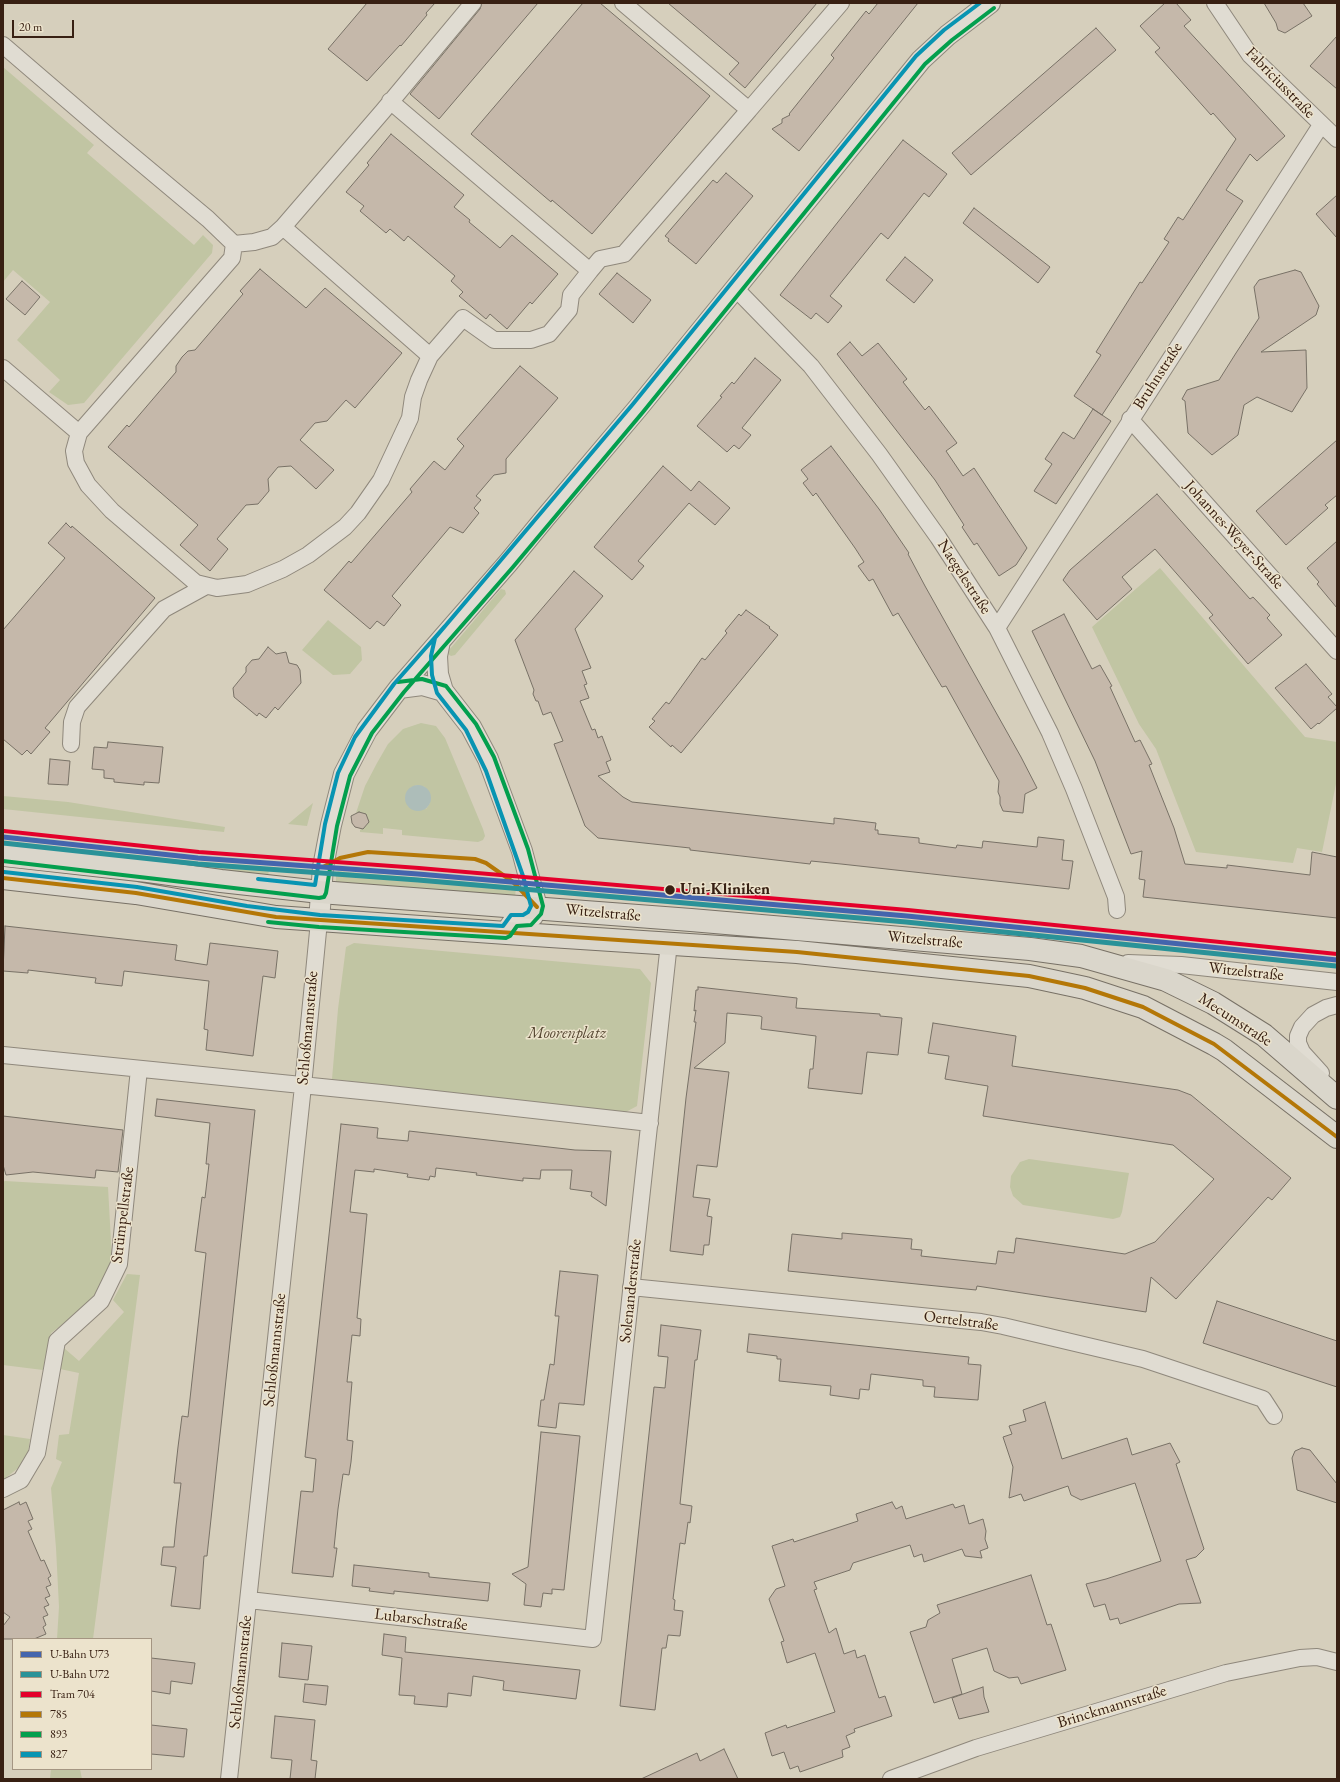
<!DOCTYPE html>
<html>
<head>
<meta charset="utf-8">
<style>
  body { margin:0 }
  #map { position:relative; width:1340px; height:1782px; overflow:hidden; background:#d6cfbc; font-family:"EB Garamond",serif }
  canvas { display:block }
  .frame { position:absolute; inset:0; border:4px solid #382013; pointer-events:none }
  .legend { position:absolute; left:12px; top:1638px; width:140px; height:132px; box-sizing:border-box; background:#ece3cc; border:1px solid #a49582; margin:0; padding:5px 7px; list-style:none; font-size:12px; color:#382013 }
  .legend li { display:flex; align-items:center; gap:8px; height:20px }
  .legend b { width:20px; border:1px solid #a49582 }
  .scale { position:absolute; left:12px; top:20px; width:62px; height:18px; box-sizing:border-box; border:2px solid #382013; border-top:0; padding-left:5px; font-size:12px; line-height:14px; white-space:nowrap; color:#382013; -webkit-text-stroke:3px #ece3cc; paint-order:stroke }
</style>
</head>
<body>
<div id="map">
<canvas width="1340" height="1782"></canvas>
<div class="frame"></div>
<ul class="legend">
<li><b style="height:5px;background:#4465ad"></b>U-Bahn U73</li>
<li><b style="height:5px;background:#2a9298"></b>U-Bahn U72</li>
<li><b style="height:5px;background:#e4002b"></b>Tram 704</li>
<li><b style="height:5px;background:#b47707"></b>785</li>
<li><b style="height:5px;background:#039f4e"></b>893</li>
<li><b style="height:5px;background:#0894b2"></b>827</li>
</ul>
<div class="scale">20 m</div>
</div>
<script>
const c = document.querySelector('canvas').getContext('2d');
c.lineJoin = 'round';
function paint(path, color) { c.fillStyle = color; c.fill(path, 'evenodd'); }
const toPath = rows => new Path2D(rows.map(r => 'M' + r).join(''));
function strokePath(path, color, width, dash) { c.strokeStyle = color; c.lineWidth = width; c.lineCap = dash ? 'butt' : 'round'; c.setLineDash(dash || []); c.stroke(path); }
function label(font, color, halo, rows, align = 'center') {
  c.font = font + ' "EB Garamond",serif'; c.lineWidth = 3; c.setLineDash([]); c.textBaseline = 'middle'; c.strokeStyle = halo; c.fillStyle = color; for (const [text, x, y, turn = 0] of rows) {
    c.save(); c.translate(x, y); c.rotate((+turn || 0) * Math.PI / 180); c.textAlign = isNaN(turn) ? turn : align; if (halo) c.strokeText(text, 0, 0); c.fillText(text, 0, 0); c.restore();
  }
}
const green = toPath([
  [3,67,94,145,87,153,194,245,203,235,213,245,212,253,84,403,68,405,49,392,60,380,17,340,50,302,13,270,3,282],
  [1160,568,1305,737,1337,742,1337,779,1322,852,1297,848,1293,863,1196,852,1156,749,1139,724,1092,627],
  [501,589,505,590,506,594,455,655,451,656,448,654,449,650],
  [328,620,361,647,362,660,350,674,333,675,302,650],
  [421,723,436,726,445,738,483,829,485,836,483,840,478,842,402,835,402,830,383,828,383,834,360,832,360,830,367,825,368,819,365,814,356,813,365,786,377,763,388,744,403,729],
  [417,785,425,787,430,803,426,809,410,788],
  [3,796,68,802,225,827,224,832,3,809],
  [313,803,307,826,288,824],
  [172,859,248,868,252,867,269,869,268,877,142,860],
  [338,871,513,886,516,887,515,898,336,883,336,873],
  [354,943,640,969,651,983,637,1106,624,1113,332,1079,338,1009,346,947],
  [1029,1159,1129,1173,1122,1212,1120,1217,1113,1219,1023,1205,1013,1196,1010,1187,1011,1176,1020,1162],
  [5,1181,108,1187,112,1260,92,1302,51,1333,43,1370,3,1365,3,1182],
  [127,1274,140,1275,93,1639,57,1639,59,1607,56,1548,51,1488,62,1462,56,1459,59,1435,69,1434,79,1373,60,1369,64,1348,79,1361,124,1312,113,1300],
  [3,1435,30,1439,28,1453,22,1465,3,1480],
  [51,1769,80,1769,82,1779,50,1779]
]);
const water = toPath([
  '405 798a13 13 0 1 1 26 0a13 13 0 1 1-26 0Z'
]);
const building = toPath([
  [367,3,435,3,426,13,427,15,401,46,400,45,367,81,328,49,367,3],
  [482,3,538,3,439,119,410,94,480,9,482,3],
  [583,3,600,3,710,96,592,234,552,200,551,202,471,134,583,3],
  [668,3,817,3,745,88,729,74,739,63,668,3],
  [878,3,918,3,799,151,772,129,782,123,782,119,790,115,789,114,834,58,831,55,866,11,869,14,878,3],
  [1165,3,1176,3,1191,20,1184,26,1285,136,1257,161,1250,154,1226,190,1243,201,1102,415,1074,396,1101,355,1096,352,1140,282,1142,283,1169,242,1164,239,1178,217,1183,220,1236,139,1213,113,1211,115,1155,52,1160,48,1140,26,1165,3],
  [1264,3,1303,3,1312,16,1285,33,1278,30,1276,23,1264,3],
  [1096,28,1116,50,971,175,952,153,1096,28],
  [1337,36,1337,89,1310,66,1337,36],
  [391,134,464,195,454,207,470,220,469,222,500,248,512,235,558,274,532,304,530,302,507,329,490,314,486,319,459,296,463,292,451,281,455,276,408,236,404,241,390,229,386,233,360,211,364,206,346,192,369,165,367,163,391,134],
  [903,140,947,174,929,197,924,193,888,239,881,233,830,296,842,306,828,323,816,313,811,319,780,295,903,140],
  [726,173,753,196,696,264,668,241,669,239,665,236,713,180,717,183,726,173],
  [1337,195,1337,238,1316,214,1337,195],
  [974,208,1050,267,1038,283,963,223,974,208],
  [905,257,933,280,914,303,886,280,905,257],
  [260,269,306,308,325,288,402,353,355,408,346,400,327,421,315,423,300,440,334,470,316,489,291,466,278,467,268,479,269,491,258,504,246,505,217,539,228,549,210,571,180,545,198,525,108,447,127,425,129,427,176,372,176,366,182,357,188,351,195,350,243,294,240,291,260,269],
  [1295,270,1301,272,1319,306,1316,315,1261,352,1306,350,1307,388,1292,412,1257,397,1244,405,1238,435,1212,455,1188,433,1185,401,1182,399,1187,390,1219,380,1236,353,1259,318,1254,287,1259,280,1295,270],
  [617,273,651,300,633,323,599,294,617,273],
  [22,281,40,297,25,315,6,299,22,281],
  [850,342,862,356,878,343,907,379,903,382,925,410,929,406,957,443,946,451,963,476,974,468,1027,548,1016,565,999,576,977,543,974,545,962,527,964,525,935,480,837,354,850,342],
  [755,358,781,380,742,428,751,435,739,449,734,445,727,452,697,426,722,397,720,396,732,382,734,384,755,358],
  [520,366,558,398,506,459,506,473,494,475,476,496,481,500,474,508,479,513,463,533,450,527,392,596,401,605,384,626,377,621,370,629,324,590,349,561,351,563,412,492,410,489,434,461,445,470,464,446,457,439,520,366],
  [1093,409,1111,421,1056,504,1034,491,1052,464,1045,459,1063,432,1074,439,1093,409],
  [1337,440,1337,495,1325,505,1328,508,1286,545,1256,511,1337,440],
  [831,446,879,509,909,553,908,554,925,586,1021,757,1037,788,1025,794,1023,813,1003,811,1000,804,1000,797,998,792,999,781,946,686,942,687,898,613,893,616,873,579,869,581,858,566,864,562,855,548,816,493,813,496,803,483,808,479,801,470,831,446],
  [663,466,691,491,699,481,730,508,715,525,689,503,638,561,644,566,632,580,594,547,663,466],
  [1157,494,1250,599,1253,597,1270,615,1267,618,1282,635,1248,664,1209,618,1213,615,1155,549,1122,577,1132,589,1097,620,1063,580,1070,570,1157,494],
  [66,523,71,528,72,526,155,598,45,728,50,732,31,754,27,750,22,755,3,739,3,630,65,558,48,543,66,523],
  [1337,541,1337,608,1317,584,1319,582,1307,568,1337,541],
  [574,571,603,596,575,629,591,668,582,671,587,684,584,685,589,698,580,701,592,730,595,729,598,738,602,736,611,760,606,762,610,772,598,776,623,797,632,802,834,824,834,818,876,823,875,830,878,830,878,834,919,838,919,843,956,848,957,845,982,848,983,841,1037,847,1038,837,1064,840,1062,860,1073,861,1069,889,841,864,811,861,810,864,767,859,690,850,690,848,598,838,585,826,554,744,563,741,551,712,543,715,538,701,536,701,533,694,534,690,515,640,574,571],
  [746,610,770,627,769,628,778,635,681,753,672,745,671,747,649,727,655,721,652,719,666,702,669,704,702,658,705,660,727,633,725,631,739,614,741,616,746,610],
  [1064,614,1092,669,1100,665,1112,686,1110,687,1135,742,1140,740,1152,764,1149,765,1174,828,1185,864,1227,868,1227,865,1310,875,1312,852,1337,857,1337,918,1143,897,1145,880,1139,879,1142,851,1131,854,1095,761,1032,631,1064,614],
  [268,647,276,654,286,652,289,663,297,665,300,670,301,683,278,710,275,707,266,718,259,713,257,716,234,697,233,688,246,672,246,667,252,660,259,659,268,647],
  [1306,664,1332,694,1328,697,1337,707,1337,708,1319,724,1318,723,1311,729,1275,688,1306,664],
  [108,742,163,747,159,783,144,782,144,785,114,782,114,779,104,778,104,770,92,769,94,747,107,748,108,742],
  [50,759,70,761,68,785,48,784,50,759],
  [359,812,366,814,369,822,363,829,355,827,352,823,351,816,359,812],
  [5,926,177,945,175,960,207,965,210,943,278,951,275,978,263,976,253,1056,206,1050,208,1030,204,1029,209,981,124,971,122,986,95,983,96,978,28,970,28,973,3,971,5,926],
  [698,987,797,998,796,1008,880,1014,880,1016,902,1018,898,1055,867,1052,862,1094,808,1088,810,1069,813,1069,816,1036,761,1029,762,1017,760,1016,727,1013,725,1043,694,1068,729,1072,717,1167,697,1165,693,1197,710,1199,707,1216,712,1217,709,1245,704,1245,703,1255,670,1251,686,1098,696,1022,694,1022,696,1010,694,1011,696,990,698,990,698,987],
  [933,1023,1016,1036,1012,1066,1178,1090,1191,1095,1291,1178,1272,1200,1268,1197,1176,1299,1151,1277,1146,1312,977,1286,976,1290,788,1271,792,1234,842,1239,842,1233,912,1239,911,1249,922,1250,921,1256,996,1264,998,1251,1014,1253,1016,1238,1125,1254,1155,1242,1214,1179,1173,1145,983,1116,988,1086,945,1079,949,1056,928,1053,933,1023],
  [157,1099,255,1110,207,1556,204,1556,200,1609,171,1606,176,1567,161,1565,163,1547,174,1547,176,1526,181,1483,174,1483,178,1447,182,1416,188,1417,206,1253,195,1251,202,1197,205,1198,209,1164,206,1164,210,1123,155,1116,157,1099],
  [3,1116,123,1130,118,1172,96,1170,95,1178,33,1172,6,1175,3,1165,3,1116],
  [341,1124,378,1128,377,1138,408,1141,409,1131,575,1150,611,1151,606,1206,591,1196,592,1192,570,1189,572,1170,541,1170,540,1179,523,1178,523,1181,476,1175,477,1173,436,1168,435,1177,430,1176,429,1180,407,1177,408,1174,374,1169,374,1172,355,1170,350,1212,367,1214,357,1318,361,1319,360,1336,352,1335,347,1382,352,1382,347,1440,353,1441,351,1462,349,1475,343,1474,338,1509,334,1548,337,1548,333,1577,292,1573,301,1491,313,1492,316,1459,305,1457,341,1124],
  [560,1271,598,1275,584,1405,559,1403,556,1428,538,1426,541,1400,544,1400,550,1364,554,1365,559,1316,555,1316,560,1271],
  [1217,1301,1337,1341,1337,1387,1203,1343,1217,1301],
  [661,1325,701,1330,697,1360,695,1360,680,1504,692,1506,690,1523,688,1522,685,1544,680,1543,673,1599,675,1600,674,1610,683,1611,680,1636,668,1635,666,1648,662,1648,655,1710,620,1706,654,1387,665,1388,668,1357,658,1356,661,1325],
  [749,1334,969,1357,968,1364,981,1365,978,1400,934,1397,935,1387,923,1386,923,1380,871,1374,869,1390,860,1389,859,1399,830,1395,831,1386,779,1381,781,1359,777,1359,777,1356,747,1352,749,1334],
  [1045,1402,1062,1459,1127,1438,1132,1455,1170,1443,1180,1462,1176,1464,1204,1549,1196,1557,1186,1560,1201,1603,1179,1604,1120,1624,1118,1618,1110,1620,1105,1604,1094,1607,1086,1584,1106,1579,1161,1561,1135,1483,1081,1500,1071,1495,1068,1486,1024,1501,1021,1494,1009,1498,1013,1467,1003,1437,1012,1434,1009,1426,1026,1421,1023,1410,1045,1402],
  [541,1432,580,1436,564,1590,552,1589,552,1594,543,1593,541,1607,524,1605,526,1584,512,1574,528,1567,541,1432],
  [1302,1448,1310,1450,1337,1484,1337,1503,1297,1490,1292,1458,1295,1451,1302,1448],
  [19,1502,20,1505,26,1502,33,1519,28,1521,32,1529,28,1531,41,1561,44,1560,51,1576,48,1578,51,1585,46,1587,50,1596,45,1598,49,1605,44,1607,48,1615,43,1617,46,1625,43,1627,46,1634,34,1639,3,1639,3,1626,10,1617,3,1612,3,1510,19,1502],
  [892,1502,896,1509,902,1506,906,1519,953,1504,955,1508,964,1505,969,1524,983,1519,986,1531,985,1539,988,1548,980,1551,982,1558,965,1556,962,1549,924,1562,922,1554,914,1557,910,1545,853,1563,850,1570,814,1582,817,1589,814,1590,829,1633,836,1628,844,1654,855,1650,857,1658,865,1655,879,1698,885,1696,892,1716,854,1729,855,1732,846,1736,850,1747,842,1750,843,1757,800,1772,798,1766,790,1769,784,1752,772,1756,765,1733,786,1725,787,1728,835,1712,815,1653,787,1663,781,1642,784,1641,769,1599,776,1589,785,1586,772,1546,793,1539,794,1542,858,1521,856,1514,892,1502],
  [354,1565,429,1573,429,1577,490,1583,488,1601,394,1591,394,1594,369,1591,370,1588,352,1586,354,1565],
  [1031,1575,1047,1625,1051,1624,1066,1670,1021,1684,1018,1677,1009,1678,994,1671,987,1648,952,1659,962,1694,934,1703,910,1632,926,1627,928,1620,940,1613,937,1605,1031,1575],
  [384,1634,406,1637,405,1652,580,1670,576,1699,503,1690,504,1681,473,1676,471,1696,448,1693,447,1707,414,1704,415,1696,399,1695,402,1658,382,1655,384,1634],
  [282,1643,312,1646,308,1680,279,1677,282,1643],
  [151,1658,195,1663,192,1684,171,1681,170,1694,151,1691,151,1658],
  [305,1684,328,1686,326,1705,303,1702,305,1684],
  [983,1687,984,1697,989,1712,959,1719,952,1698,983,1687],
  [275,1716,315,1720,311,1760,317,1761,315,1779,290,1779,292,1760,271,1758,275,1716],
  [151,1725,187,1729,184,1757,151,1754,151,1725],
  [724,1749,738,1779,641,1779,697,1753,700,1761,724,1749]
]);
const minor = toPath([
  [623,3,749,110,841,3],
  [1215,3,1250,55,1337,139],
  [3,45,110,137,208,219,234,244,254,242,272,237,283,227,383,111,473,3],
  [390,101,590,271,600,259,624,254,749,110],
  [283,227,430,356],
  [234,244,232,258,79,433,74,451,76,463,88,485,112,511,196,583,217,588,247,584,283,569,308,555,345,527,358,513,381,480,410,418,413,397,419,380,430,356,463,318,494,340,531,340,549,334,569,310,571,295,590,271],
  [736,289,811,366,879,454,938,537,997,628,1050,733,1074,789,1116,897,1117,910],
  [3,368,79,433],
  [1130,419,1337,651],
  [997,628,1321,125],
  [71,744,72,722,77,707,164,609,206,586],
  [1128,963,1181,965,1337,982],
  [3,1055,381,1093,650,1123],
  [1321,1073,1302,1052,1298,1043,1298,1036,1302,1027,1313,1015,1326,1008,1337,1005],
  [631,1287,981,1322,1003,1326,1143,1359,1263,1399,1274,1416],
  [3,1489,21,1480,37,1453,57,1341,101,1301,119,1264,139,1069],
  [249,1600,593,1639,669,943],
  [229,1779,303,1086,319,921],
  [891,1779,976,1748,1226,1673,1300,1658,1317,1657,1337,1662]
]);
const tertiary = toPath([
  [440,641,437,656,438,674,443,691,471,727,488,759,522,851,537,907,533,916,528,920,524,921,514,920,506,932],
  [399,688,422,685,443,691],
  [319,921,323,867,331,825,344,774,367,730,399,688,508,563,545,518,638,408,921,60,948,35,990,3]
]);
const primary = toPath([
  [3,855,148,871,221,881,320,892,691,920,1030,949,1081,956,1166,980,1213,1003,1264,1035,1337,1098],
  [3,878,136,893,276,917,550,936,797,952,1029,976,1085,988,1143,1007,1214,1044,1224,1050,1337,1137]
]);
const bus1 = toPath([
  [323,867,340,858,368,852,475,859,486,863,513,882,537,907],
  [3,878,136,893,276,917,797,952,1029,976,1085,988,1143,1007,1214,1044,1337,1137]
]);
const bus2 = toPath([
  [3,861,319,898,324,897,326,893,337,826,350,776,372,733,404,692,513,567,643,412,925,64,952,40,994,8],
  [268,922,319,927,506,938,510,936,517,926,531,925,541,914,543,906,528,849,494,757,476,724,446,686,422,679,398,682]
]);
const bus3 = toPath([
  [4,872,137,887,247,906,320,915,503,926,511,915,523,915,528,912,531,906,523,876,486,771,466,730,437,693,432,675,431,656,435,638,633,404,916,56,944,30,980,3],
  [258,879,315,885,325,824,338,773,355,737,394,684,445,626]
]);
const tram1 = toPath([
  [4,831,199,852,419,868,908,910,1337,954]
]);
const metro1 = toPath([
  [3,837,198,858,418,874,907,916,1337,960]
]);
const metro2 = toPath([
  [3,843,198,864,418,880,906,922,1336,966]
]);
const markers = [
  [670,890,5.5,"#382013"]
];
const streetNames = [
  ["Fabriciusstraße",1280,83,46],
  ["Bruhnstraße",1158,376,-57],
  ["Johannes-Weyer-Straße",1234,535,48],
  ["Naegelestraße",964,577,57],
  ["Witzelstraße",603,913,5],
  ["Witzelstraße",925,940,5],
  ["Witzelstraße",1246,972,6],
  ["Mecumstraße",1235,1020,33],
  ["Schloßmannstraße",308,1028,-85],
  ["Strümpellstraße",123,1215,-83],
  ["Solenanderstraße",631,1291,-84],
  ["Oertelstraße",961,1321,7],
  ["Schloßmannstraße",275,1350,-84],
  ["Lubarschstraße",421,1620,7],
  ["Schloßmannstraße",241,1672,-84],
  ["Brinckmannstraße",1112,1707,-17]
];
const stopNames = [
  ["Uni-Kliniken",680,890]
];
const parkNames = [
  ["Moorenplatz",567,1034]
];
paint(green, '#c1c5a3');
paint(water, '#adbdb9');
paint(building, '#c5b8aa');
strokePath(building, '#787166', 1);
strokePath(minor, '#8f887c', 18);
strokePath(tertiary, '#8f887c', 22);
strokePath(primary, '#787166', 24);
strokePath(minor, '#e0dcd2', 16);
strokePath(tertiary, '#e0dcd2', 20);
strokePath(primary, '#dad6cb', 22);
strokePath(bus1, '#b47707', 4);
strokePath(bus2, '#039f4e', 4);
strokePath(bus3, '#0894b2', 4);
strokePath(tram1, '#e4002b', 4);
strokePath(metro1, '#4465ad', 5);
strokePath(metro2, '#2a9298', 5);
for (const [x, y, r, color] of markers) { const dot = new Path2D(); dot.arc(x, y, r, 0, 2 * Math.PI); c.fillStyle = color; c.fill(dot); strokePath(dot, '#ece3cc', 1.5); }
label('16px', '#382013', '#ece3cc', streetNames);
label('bold 16px', '#382013', '#ece3cc', stopNames, 'left');
label('italic 16px', '#564732', '#ece3cc', parkNames);
</script>
</body>
</html>
